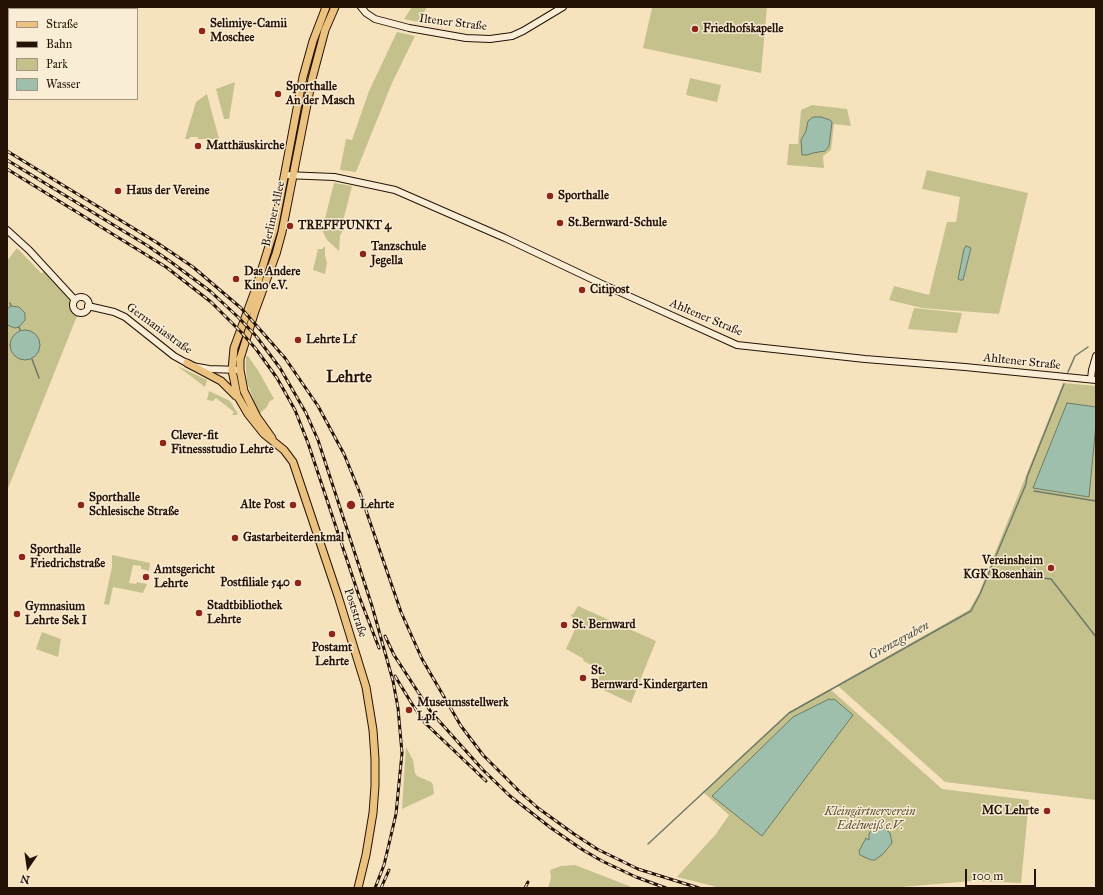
<!DOCTYPE html>
<html>
<head>
<meta charset="utf-8">
<style>
  body { margin:0 }
  #map { position:relative; width:1103px; height:895px; overflow:hidden; background:#f6e3be; font-family:"IM FELL Great Primer",serif }
  canvas { display:block }
  .frame { position:absolute; inset:0; border:8px solid #251207; pointer-events:none }
  .legend { position:absolute; left:8px; top:8px; width:130px; height:92px; box-sizing:border-box; background:#f9edd5; border:1px solid #a49583; margin:0; padding:5px 7px; list-style:none; font-size:12px; color:#251207 }
  .legend li { display:flex; align-items:center; gap:8px; height:20px }
  .legend b { width:20px; border:1px solid #a49583 }
  .north { position:absolute; left:8px; top:847px; width:40px; height:40px; -webkit-text-stroke:3px #f9edd5; paint-order:stroke; rotate:193deg; font-size:11px; font-weight:700; line-height:16px; text-align:center; color:#251207 }
  .north::after { content:''; display:block; margin:auto; width:14px; height:18px; background:#251207; clip-path:polygon(50% 0,100% 100%,50% 72%,0 100%) }
  .scale { position:absolute; left:965px; top:869px; width:71px; height:18px; box-sizing:border-box; border:2px solid #251207; border-top:0; padding-left:5px; font-size:12px; line-height:14px; white-space:nowrap; color:#251207; -webkit-text-stroke:3px #f9edd5; paint-order:stroke }
</style>
</head>
<body>
<div id="map">
<canvas width="1103" height="895"></canvas>
<div class="frame"></div>
<ul class="legend">
<li><b style="height:5px;background:#ebc27f"></b>Straße</li>
<li><b style="height:5px;background:#251207"></b>Bahn</li>
<li><b style="height:11px;background:#c4c18c"></b>Park</li>
<li><b style="height:11px;background:#9ebfab"></b>Wasser</li>
</ul>
<div class="north">N</div>
<div class="scale">100 m</div>
</div>
<script>
const c = document.querySelector('canvas').getContext('2d');
c.lineJoin = 'round';
function paint(path, color) { c.fillStyle = color; c.fill(path, 'evenodd'); }
const toPath = rows => new Path2D(rows.map(r => 'M' + r).join(''));
function strokePath(path, color, width, dash) { c.strokeStyle = color; c.lineWidth = width; c.lineCap = dash ? 'butt' : 'round'; c.setLineDash(dash || []); c.stroke(path); }
function label(font, color, halo, rows, align = 'center') {
  c.font = font + ' "IM FELL Great Primer",serif'; c.lineWidth = 3; c.setLineDash([]); c.textBaseline = 'middle'; c.strokeStyle = halo; c.fillStyle = color; for (const [text, x, y, turn = 0] of rows) {
    c.save(); c.translate(x, y); c.rotate((+turn || 0) * Math.PI / 180); c.textAlign = isNaN(turn) ? turn : align; if (halo) c.strokeText(text, 0, 0); c.fillText(text, 0, 0); c.restore();
  }
}
const green = toPath([
  [412,7,427,7,419,22,404,19],
  [650,7,767,7,761,73,643,48,652,8],
  [397,32,415,36,392,83,356,172,340,170,346,139,352,140,369,91],
  [690,78,721,85,717,102,686,95],
  [235,82,229,119,224,119,216,89],
  [207,94,219,139,198,139,198,137,190,137,189,139,185,139,196,102],
  [812,105,847,109,851,126,834,124,831,150,823,156,824,168,787,165,789,144,798,144,801,110],
  [927,170,1028,193,999,314,922,308,889,300,894,286,929,295,947,222,956,222,960,197,922,189],
  [334,183,352,186,343,221,344,228,340,236,339,251,327,240,322,230],
  [325,246,325,256,327,263,325,274,313,270,318,249,322,249],
  [17,248,41,273,45,272,61,290,71,302,71,310,77,316,7,491,7,261],
  [914,308,962,313,957,333,908,329],
  [246,356,248,356,259,372,274,399,270,401,266,408,259,414,247,382,246,370],
  [177,366,207,380,205,387,192,377],
  [1063,383,1096,386,1096,800,945,782,837,685,969,610,979,593],
  [209,391,230,401,238,414,236,415,232,415,234,412,216,398,213,401,207,400],
  [112,555,150,563,149,571,141,569,141,566,133,565,129,583,136,584,137,582,147,584,143,593,113,587,109,605,104,604,112,567],
  [578,606,656,641,631,703,595,686,602,670,583,661,584,659,566,649,577,625,571,615,572,614,573,614],
  [42,632,61,639,58,657,36,649],
  [830,689,942,789,1029,800,1021,883,973,881,889,888,721,888,677,877,716,834,729,815,703,792,789,712],
  [406,747,413,760,415,773,417,776,431,782,433,785,434,794,402,809],
  [575,865,629,886,634,888,548,888,551,878,550,870,561,866]
]);
const water = toPath([
  [821,117,830,120,832,122,829,146,825,151,813,153,807,155,802,155,801,140,806,131,808,121,813,117,821,117],
  [966,246,971,248,963,280,960,280,958,279,964,249,966,246],
  [11,306,19,307,25,313,25,320,19,327,15,328,7,325,7,309,11,306],
  '10 345a15 15 0 1 1 30 0a15 15 0 1 1-30 0Z',
  [1067,403,1096,407,1096,424,1089,497,1033,488,1067,403],
  [829,699,831,700,834,699,853,715,762,836,712,796,793,717,829,699],
  [877,826,883,827,890,833,892,843,883,854,875,860,871,860,860,855,859,851,866,838,869,840,869,834,871,830,877,826]
]);
const stream = toPath([
  [10,303,11,306],
  [19,327,20,330],
  [32,359,39,378],
  [1068,372,1075,356,1088,347],
  [1034,491,1096,501],
  [996,573,1025,576],
  [1027,576,1051,579,1096,637],
  [648,844,789,713,971,611,980,594,1026,484,1027,477,1064,384]
]);
const secondary = toPath([
  [361,7,366,13,375,19,409,28,466,38,490,39,512,36,523,31,563,7],
  [285,175,334,177,395,190,505,238,602,284,737,345,865,359,965,367,1096,380],
  [7,230,29,250,75,300],
  '73 305a8 8 0 1 1 16 0a8 8 0 1 1-16 0Z',
  [88,306,114,312,125,317,174,356,192,366,209,369,240,370],
  [1091,379,1092,370,1096,356]
]);
const primary = toPath([
  [326,7,313,41,303,77,274,230,256,288,234,348,232,370,237,395,248,414,264,434,284,450,293,462,338,596,366,687,373,730,375,759,375,786,373,813,366,855,358,888],
  [187,363,221,381,236,396],
  [272,438,257,417,244,391,240,370,240,359,255,311,276,254,282,232,312,79,325,30,335,7]
]);
const rail = toPath([
  [7,151,156,242,193,267,241,308,285,358,318,406,344,454,360,493,401,612,422,659,461,726,483,755,520,792,538,808,574,834,597,849,638,869,699,888],
  [7,160,148,246,171,262,210,291,238,317,256,336,280,368,306,413,318,440,372,606,393,681,398,708,402,753,396,814,384,865,375,888],
  [7,169,166,267,211,302,241,332,256,349,277,378,295,410,308,443,359,596,379,648],
  [385,636,394,655,431,712,483,770,510,796,551,828,583,850,602,861,636,877,666,888],
  [395,676,412,704,425,723,486,781],
  [381,888,389,870],
  [525,888,528,882],
  [968,888,1007,888]
]);
const markers = [
  [695,29,4,"#8f2418"],
  [202,31,4,"#8f2418"],
  [278,94,4,"#8f2418"],
  [198,146,4,"#8f2418"],
  [118,191,4,"#8f2418"],
  [550,196,4,"#8f2418"],
  [560,223,4,"#8f2418"],
  [290,226,4,"#8f2418"],
  [363,254,4,"#8f2418"],
  [236,279,4,"#8f2418"],
  [582,290,4,"#8f2418"],
  [298,340,4,"#8f2418"],
  [163,443,4,"#8f2418"],
  [81,505,4,"#8f2418"],
  [293,505,4,"#8f2418"],
  [351,505,5,"#8f2418"],
  [235,538,4,"#8f2418"],
  [22,557,4,"#8f2418"],
  [1051,568,4,"#8f2418"],
  [146,577,4,"#8f2418"],
  [298,583,4,"#8f2418"],
  [199,613,4,"#8f2418"],
  [17,614,4,"#8f2418"],
  [564,625,4,"#8f2418"],
  [332,634,4,"#8f2418"],
  [583,678,4,"#8f2418"],
  [409,710,4,"#8f2418"],
  [1047,811,4,"#8f2418"]
];
const streetNames = [
  ["Iltener Straße",453,23,7],
  ["Berliner Allee",274,214,-77],
  ["Ahltener Straße",706,318,23],
  ["Germaniastraße",159,329,36],
  ["Ahltener Straße",1022,362,6],
  ["Poststraße",355,613,72]
];
const poiNames = [
  ["Selimiye-Camii",210,24],
  ["Moschee",210,38],
  ["Friedhofskapelle",703,29],
  ["Sporthalle",286,87],
  ["An der Masch",286,101],
  ["Matthäuskirche",206,146],
  ["Haus der Vereine",126,191],
  ["Sporthalle",558,196],
  ["St.Bernward-Schule",568,223],
  ["TREFFPUNKT 4",298,226],
  ["Tanzschule",371,247],
  ["Jegella",371,261],
  ["Das Andere",244,272],
  ["Kino e.V.",244,286],
  ["Citipost",590,290],
  ["Lehrte Lf",306,340],
  ["Clever-fit",171,436],
  ["Fitnessstudio Lehrte",171,450],
  ["Sporthalle",89,498],
  ["Schlesische Straße",89,512],
  ["Alte Post",285,505,"right"],
  ["Lehrte",360,505],
  ["Gastarbeiterdenkmal",243,538],
  ["Sporthalle",30,550],
  ["Friedrichstraße",30,564],
  ["Vereinsheim",1043,561,"right"],
  ["KGK Rosenhain",1043,575,"right"],
  ["Amtsgericht",154,570],
  ["Lehrte",154,584],
  ["Postfiliale 540",290,583,"right"],
  ["Stadtbibliothek",207,606],
  ["Lehrte",207,620],
  ["Gymnasium",25,607],
  ["Lehrte Sek I",25,621],
  ["St. Bernward",572,625],
  ["Postamt",332,648,"center"],
  ["Lehrte",332,662,"center"],
  ["St.",591,671],
  ["Bernward-Kindergarten",591,685],
  ["Museumsstellwerk",417,703],
  ["Lpf",417,717],
  ["MC Lehrte",1039,811,"right"]
];
const parkNames = [
  ["Kleingärtnerverein",870,812],
  ["Edelweiß e.V.",870,826]
];
const waterNames = [
  ["Grenzgraben",899,641,-29]
];
const districtNames = [
  ["Lehrte",349,378]
];
paint(green, '#c4c18c');
paint(water, '#9ebfab');
strokePath(water, '#6e7a69', 1);
strokePath(stream, '#6e7a69', 1.5);
strokePath(secondary, '#251207', 8);
strokePath(primary, '#251207', 9);
strokePath(secondary, '#f9edd5', 6);
strokePath(primary, '#ebc27f', 7);
strokePath(rail, '#251207', 3);
strokePath(rail, '#f9edd5', 1.5, [4.5]);
for (const [x, y, r, color] of markers) { const dot = new Path2D(); dot.arc(x, y, r, 0, 2 * Math.PI); c.fillStyle = color; c.fill(dot); strokePath(dot, '#f9edd5', 1.5); }
label('12px', '#251207', '#f9edd5', streetNames);
label('bold 12px', '#251207', '#f9edd5', poiNames, 'left');
label('italic 12px', '#5d4f36', '#f9edd5', parkNames);
label('italic 13px', '#4f4f40', '#f9edd5', waterNames);
label('bold 16px', '#251207', '#f9edd5', districtNames);
</script>
</body>
</html>
